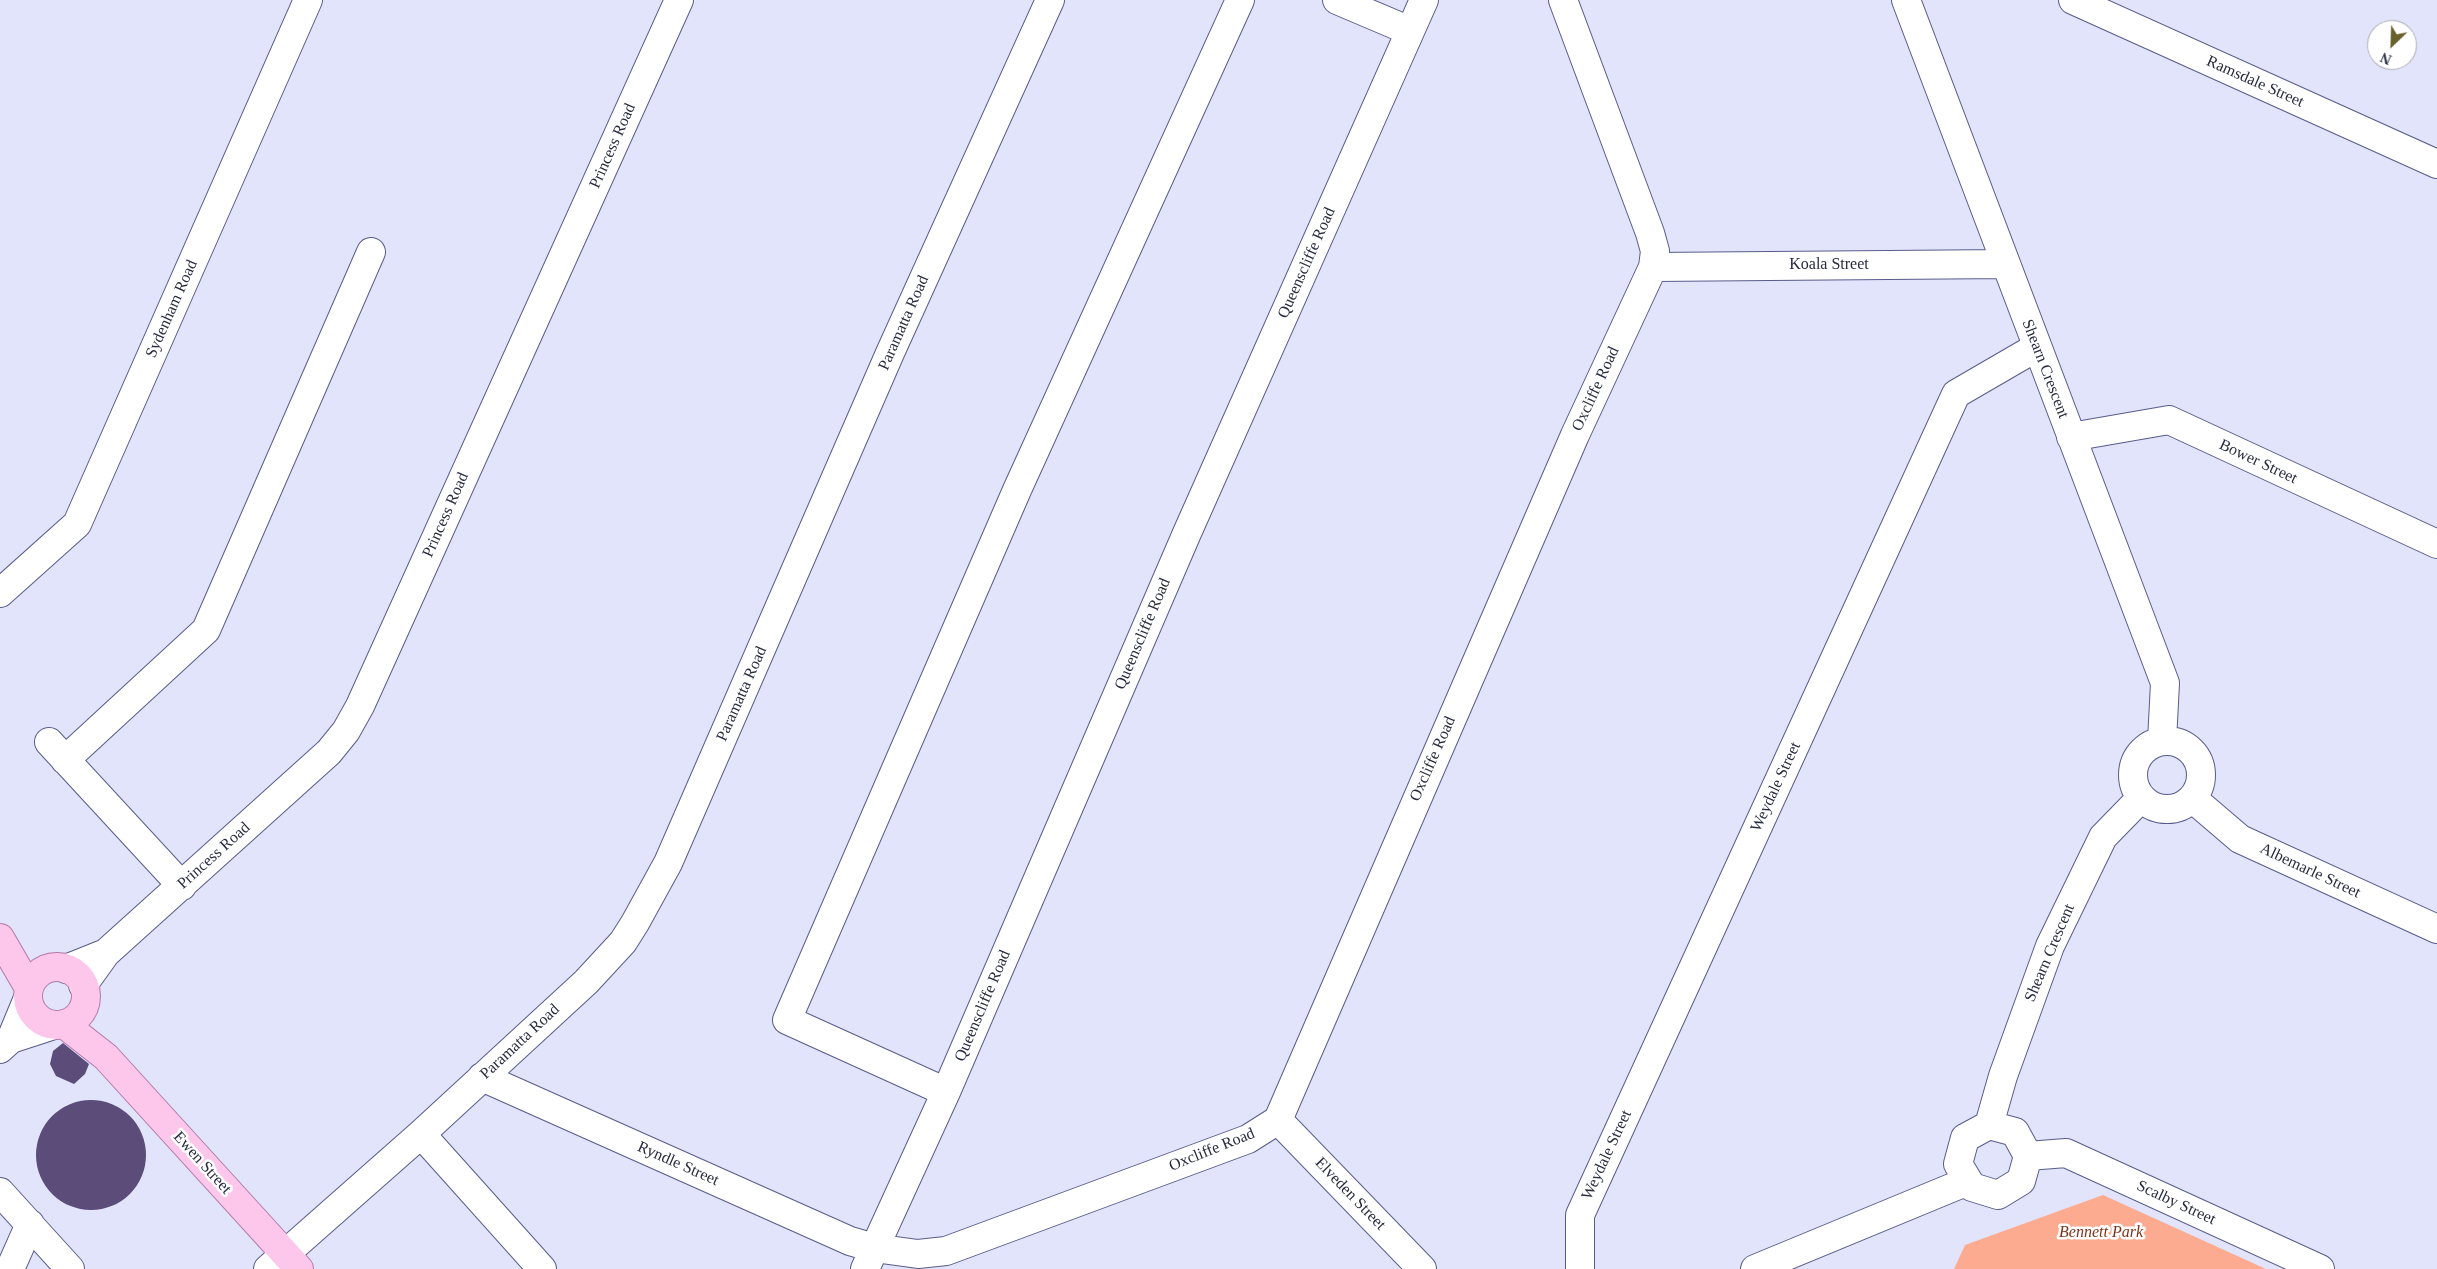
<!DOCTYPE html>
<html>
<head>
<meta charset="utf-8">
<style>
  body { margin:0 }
  #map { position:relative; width:2437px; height:1269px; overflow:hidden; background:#e1e4fa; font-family:"Times New Roman",serif }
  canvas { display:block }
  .north { position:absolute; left:2367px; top:20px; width:50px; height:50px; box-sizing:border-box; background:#fff; border:1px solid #a9aab2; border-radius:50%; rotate:204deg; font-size:14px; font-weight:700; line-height:20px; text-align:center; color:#282b3f }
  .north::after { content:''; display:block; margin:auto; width:18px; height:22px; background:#69602d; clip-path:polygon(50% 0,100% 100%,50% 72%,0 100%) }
</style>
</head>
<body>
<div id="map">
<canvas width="2437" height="1269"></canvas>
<div class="north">N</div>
</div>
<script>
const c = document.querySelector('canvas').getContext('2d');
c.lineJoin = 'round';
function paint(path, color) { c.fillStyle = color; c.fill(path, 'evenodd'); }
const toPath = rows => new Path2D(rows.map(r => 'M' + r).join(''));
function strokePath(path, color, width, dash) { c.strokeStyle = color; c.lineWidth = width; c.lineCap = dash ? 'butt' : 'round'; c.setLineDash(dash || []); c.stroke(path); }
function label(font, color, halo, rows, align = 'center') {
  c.font = font + ' "Times New Roman",serif'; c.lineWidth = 5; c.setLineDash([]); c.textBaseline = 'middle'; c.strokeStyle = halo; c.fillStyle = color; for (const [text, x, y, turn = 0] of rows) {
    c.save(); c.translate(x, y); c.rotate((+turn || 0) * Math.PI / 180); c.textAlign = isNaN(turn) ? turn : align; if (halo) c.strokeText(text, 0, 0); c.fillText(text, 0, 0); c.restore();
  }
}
const green = toPath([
  [2103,1195,2266,1269,1954,1269,1965,1245]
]);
const building = toPath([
  [63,1043,89,1064,85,1074,74,1084,56,1076,50,1064,53,1051],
  '36 1155a55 55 0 1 1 110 0a55 55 0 1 1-110 0Z'
]);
const minor = toPath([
  [1337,0,1410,31],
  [1906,0,2165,683,2162,741],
  [2073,0,2437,164],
  [1653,267,2005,264],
  [2071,437,2169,420,2437,544],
  [0,593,77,524,308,0],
  '2133 775a34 34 0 1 1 68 0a34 34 0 1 1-68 0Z',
  [49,742,182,886],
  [65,760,206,630,371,252],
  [2192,798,2240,839,2437,929],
  [66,969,106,953],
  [83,985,106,953,329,752,346,731,360,706,679,0],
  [11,1039,28,998],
  [0,1049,11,1039,54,1025],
  [482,1077,850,1241,874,1248,918,1254,946,1251,1248,1139,1278,1120,1575,435,1653,267,1655,251,1650,233,1563,0],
  [946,1092,787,1020,1017,490,1240,0],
  [1278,1120,1422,1269],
  [1989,1125,2003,1076,2050,946,2103,837,2141,798],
  [1989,1125,2015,1132,2028,1156,2021,1181,1998,1195,1972,1187,1958,1164,1965,1138,1989,1125],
  [421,1134,542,1269],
  [2028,1156,2066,1153,2320,1269],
  [0,1192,70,1269],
  [10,1269,30,1224],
  [268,1269,421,1134,586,982,623,942,635,923,668,863,890,353,1050,0],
  [865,1269,946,1092,1187,533,1424,0],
  [1580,1269,1580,1215,1956,394,2037,347],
  [1755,1269,1968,1181]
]);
const major = toPath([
  [0,938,29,988],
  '28 996a29 29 0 1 1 58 0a29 29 0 1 1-58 0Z',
  [64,1024,106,1057,299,1269]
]);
const streetNames = [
  ["Ramsdale Street",2255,82,24],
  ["Princess Road",613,146,-66],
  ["Queenscliffe Road",1307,263,-66],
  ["Koala Street",1829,265],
  ["Sydenham Road",172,309,-66],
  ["Paramatta Road",904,323,-66],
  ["Shearn Crescent",2045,369,69],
  ["Oxcliffe Road",1596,389,-65],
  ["Bower Street",2258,462,25],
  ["Princess Road",446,515,-66],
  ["Queenscliffe Road",1143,634,-67],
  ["Paramatta Road",742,694,-66],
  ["Oxcliffe Road",1433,759,-66],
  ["Weydale Street",1776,787,-65],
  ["Princess Road",214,856,-42],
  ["Albemarle Street",2310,871,25],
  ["Shearn Crescent",2050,953,-67],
  ["Queenscliffe Road",983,1006,-67],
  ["Paramatta Road",520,1042,-43],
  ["Oxcliffe Road",1212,1150,-22],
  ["Weydale Street",1607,1155,-65],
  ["Ewen Street",202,1163,48],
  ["Ryndle Street",678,1164,24],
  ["Elveden Street",1350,1194,46],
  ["Scalby Street",2176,1203,25]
];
const parkNames = [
  ["Bennett Park",2101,1233]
];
paint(green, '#fdab90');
paint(building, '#5b4c79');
strokePath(minor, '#585c8b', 30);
strokePath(major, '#b278a8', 30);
strokePath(minor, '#fff', 28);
strokePath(major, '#fdc7ec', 28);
label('16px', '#282b3f', '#fff', streetNames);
label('italic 16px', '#7c341b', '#fff', parkNames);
</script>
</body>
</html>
